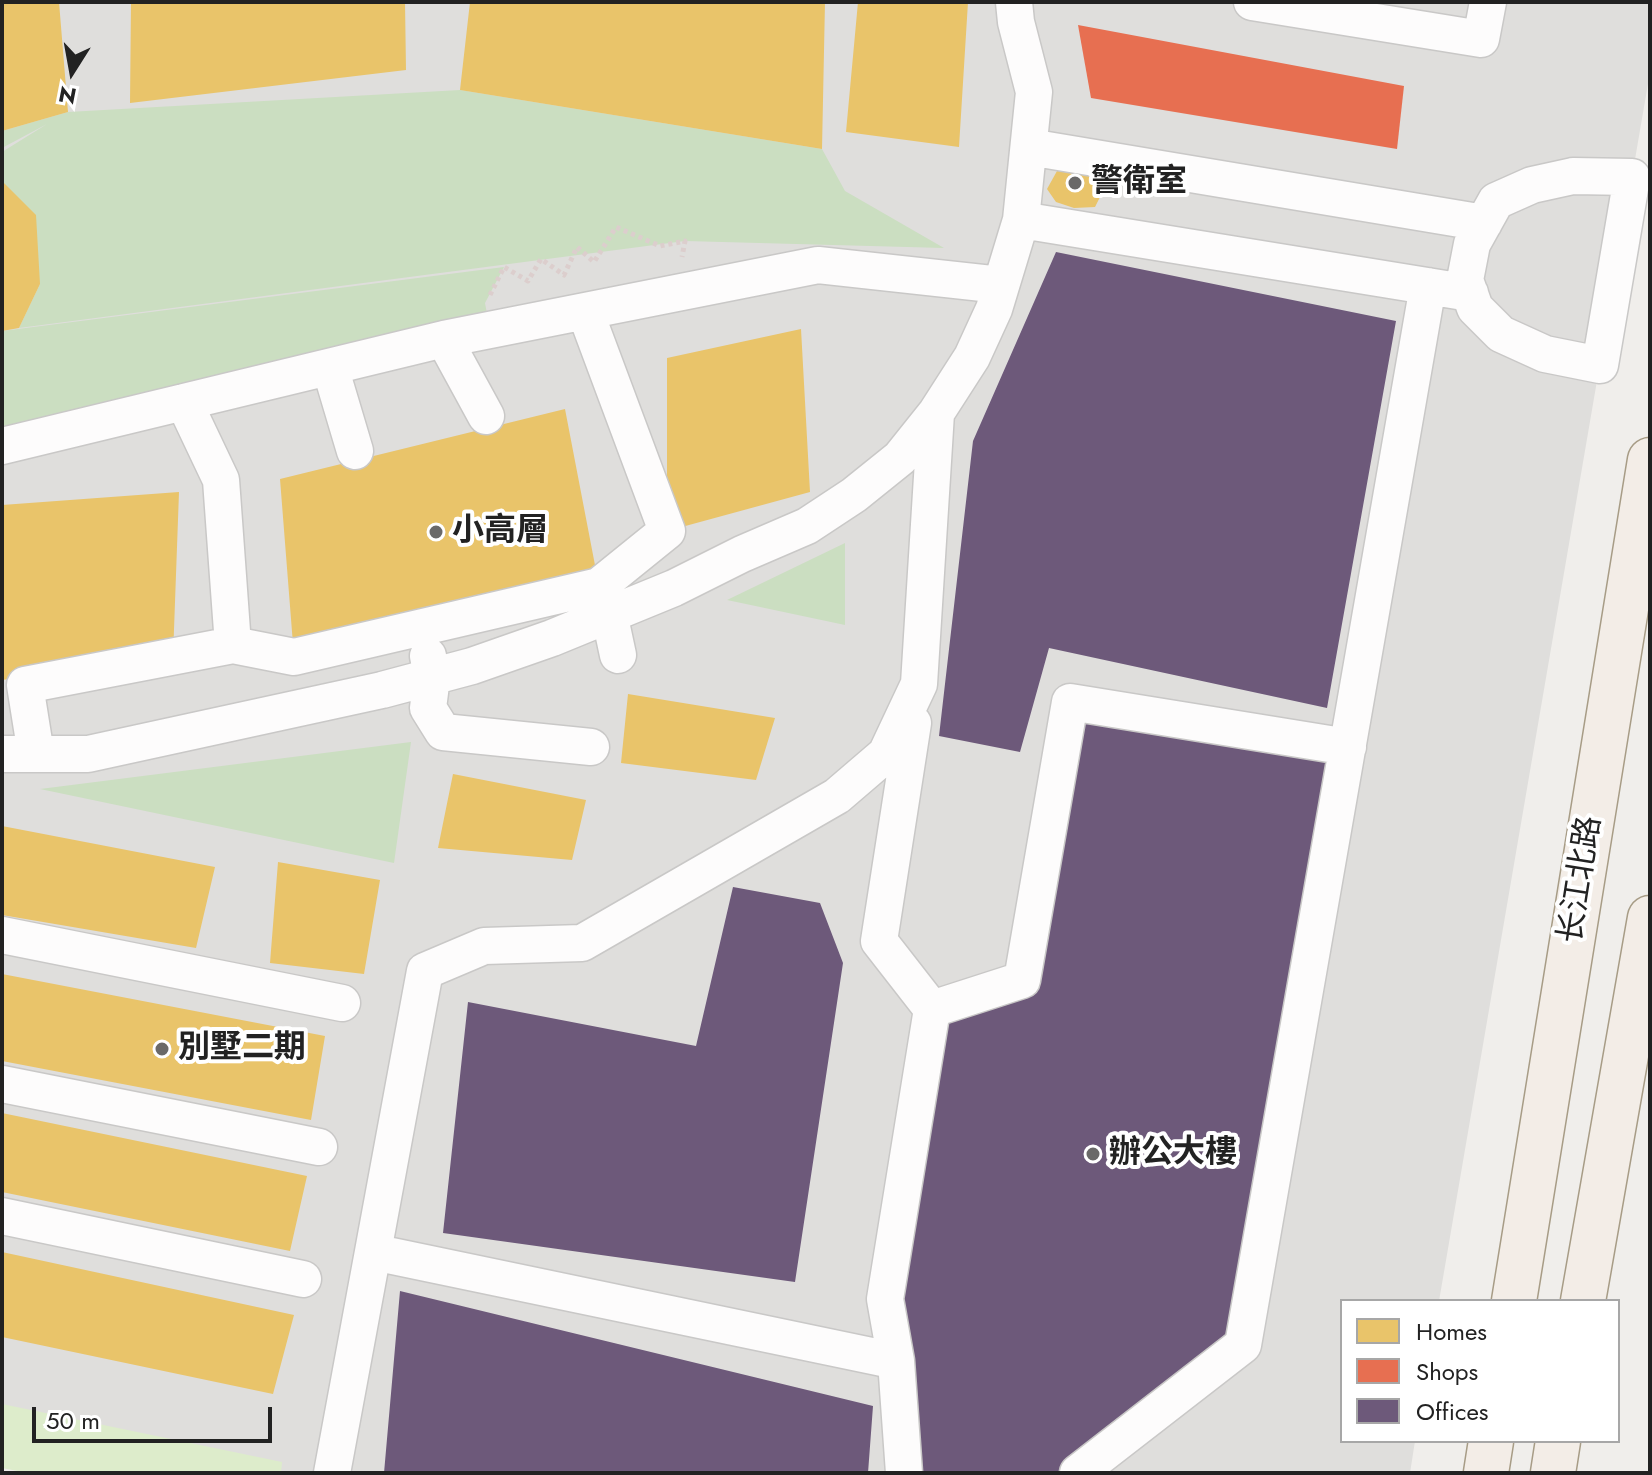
<!DOCTYPE html>
<html>
<head>
<meta charset="utf-8">
<style>
  body { margin:0 }
  #map { position:relative; width:1652px; height:1475px; overflow:hidden; background:#f0eeeb; font-family:Jost,sans-serif }
  canvas { display:block }
  .frame { position:absolute; inset:0; border:4px solid #222; pointer-events:none }
  .legend { position:absolute; left:1340px; top:1299px; width:280px; height:144px; box-sizing:border-box; background:#fff; border:2px solid #a7a7a7; margin:0; padding:10px 14px; list-style:none; font-size:24px; color:#222 }
  .legend li { display:flex; align-items:center; gap:16px; height:40px }
  .legend b { width:40px; border:2px solid #a7a7a7 }
  .north { position:absolute; left:32px; top:32px; width:80px; height:80px; -webkit-text-stroke:6px #fff; paint-order:stroke; rotate:191deg; font-size:22px; font-weight:700; line-height:32px; text-align:center; color:#222 }
  .north::after { content:''; display:block; margin:auto; width:28px; height:36px; background:#222; clip-path:polygon(50% 0,100% 100%,50% 72%,0 100%) }
  .scale { position:absolute; left:32px; top:1407px; width:240px; height:36px; box-sizing:border-box; border:4px solid #222; border-top:0; padding-left:10px; font-size:24px; line-height:28px; white-space:nowrap; color:#222; -webkit-text-stroke:6px #fff; paint-order:stroke }
</style>
</head>
<body>
<div id="map">
<canvas width="1652" height="1475"></canvas>
<div class="frame"></div>
<ul class="legend">
<li><b style="height:22px;background:#e9c46a"></b>Homes</li>
<li><b style="height:22px;background:#e76f51"></b>Shops</li>
<li><b style="height:22px;background:#6d597a"></b>Offices</li>
</ul>
<div class="north">N</div>
<div class="scale">50 m</div>
</div>
<script>
const c = document.querySelector('canvas').getContext('2d');
c.lineJoin = 'round';
function paint(path, color) { c.fillStyle = color; c.fill(path, 'evenodd'); }
const toPath = rows => new Path2D(rows.map(r => 'M' + r).join(''));
function strokePath(path, color, width, dash) { c.strokeStyle = color; c.lineWidth = width; c.lineCap = dash ? 'butt' : 'round'; c.setLineDash(dash || []); c.stroke(path); }
function label(font, color, halo, rows, align = 'center') {
  c.font = font + ' Jost,"Noto Sans SC",sans-serif'; c.lineWidth = 8; c.setLineDash([]); c.textBaseline = 'middle'; c.strokeStyle = halo; c.fillStyle = color; for (const [text, x, y, turn = 0] of rows) {
    c.save(); c.translate(x, y); c.rotate((+turn || 0) * Math.PI / 180); c.textAlign = isNaN(turn) ? turn : align; if (halo) c.strokeText(text, 0, 0); c.fillText(text, 0, 0); c.restore();
  }
}
const residential = toPath([
  [2,2,1650,2,1650,72,1439,1301,1342,1301,1342,1441,1415,1441,1410,1473,126,1473,2,1447]
]);
const grass = toPath([
  [2,1404,282,1462,281,1473,28,1473,2,1468]
]);
const forest = toPath([
  [460,90,822,149,845,191,944,248,685,241,19,328,40,284,2,194,2,152,47,124,2,148,2,131,68,112],
  [504,267,485,303,490,330,2,447,2,331],
  [845,543,845,625,727,600],
  [411,742,394,863,40,789]
]);
const homes = toPath([
  [2,2,59,2,68,112,2,131],
  [131,2,405,2,406,70,130,103],
  [470,2,825,2,822,149,460,90],
  [858,2,968,2,959,147,846,132],
  [1070,169,1098,174,1102,193,1095,207,1074,208,1056,202,1047,189,1057,171],
  [2,181,36,215,40,284,19,328,2,331],
  [801,329,810,492,667,531,667,358],
  [565,409,599,586,294,657,280,479],
  [179,492,173,657,2,680,2,505],
  [628,694,775,718,756,780,621,763],
  [453,774,586,800,572,860,438,848],
  [2,826,215,867,196,948,2,915],
  [278,862,380,880,364,974,270,963],
  [2,974,325,1036,311,1120,2,1061],
  [2,1113,307,1176,290,1251,2,1192],
  [2,1252,294,1315,273,1394,2,1337]
]);
const shops = toPath([
  [1078,25,1404,86,1397,149,1091,98]
]);
const offices = toPath([
  [1056,252,1396,321,1327,708,1049,648,1020,752,939,736,973,441],
  [1070,702,1348,747,1243,1345,1078,1473,904,1473,896,1361,932,1009,1022,980],
  [733,887,820,903,843,963,795,1282,443,1233,468,1002,696,1046],
  [400,1291,873,1406,868,1473,384,1473]
]);
const path = toPath([
  [490,295,504,267,528,281,541,259,564,275,577,247,594,262,616,227,660,246,685,241,682,257]
]);
const minor = toPath([
  [1014,2,1016,22,1034,92,1021,220],
  [1252,2,1481,39,1488,2],
  [1029,147,1484,223],
  [1573,176,1632,177,1600,365,1545,354,1501,334,1475,308,1465,280,1472,244,1496,201,1532,185,1573,176],
  [444,339,486,416],
  [330,367,355,451],
  [2,446,444,339,818,265,1001,285],
  [609,613,618,655],
  [233,645,294,657,599,586,667,531,585,311],
  [428,656,432,677,428,708,443,732,591,747],
  [913,723,879,941,932,1009],
  [2,754,88,754,382,690,472,666,552,638,674,588,742,554,807,526,854,495,900,458,936,413,972,357,994,309,1021,220,1470,293],
  [36,754,25,685,233,645,221,480,184,402],
  [2,935,342,1003],
  [2,1084,319,1147],
  [2,1216,303,1279],
  [373,1252,896,1361],
  [332,1473,425,971,484,946,582,943,837,796,886,754,919,684,936,413],
  [904,1473,896,1361,885,1299,932,1009,1022,980,1070,702,1348,747],
  [1078,1473,1243,1345,1428,286]
]);
const major = toPath([
  [1514,1301,1650,460],
  [1583,1301,1650,918],
  [1486,1473,1491,1441],
  [1553,1473,1558,1441]
]);
const markers = [
  [1075,183,8,"#6a6968"],
  [436,532,8,"#6a6968"],
  [162,1049,8,"#6a6968"],
  [1093,1154,8,"#6a6968"]
];
const poiNames = [
  ["警衛室",1091,183],
  ["小高層",452,532],
  ["別墅二期",178,1049],
  ["辦公大樓",1109,1154]
];
const streetNames = [
  ["长江北路",1582,880,-81]
];
paint(residential, '#dfdedc');
paint(grass, '#ddeccb');
paint(forest, '#cbdec1');
paint(homes, '#e9c46a');
paint(shops, '#e76f51');
paint(offices, '#6d597a');
strokePath(minor, '#c9c8c7', 39);
strokePath(major, '#a79c86', 47);
strokePath(path, '#dccecd', 5, [4, 4]);
strokePath(minor, '#fdfcfc', 36);
strokePath(major, '#f3ede7', 44);
for (const [x, y, r, color] of markers) { const dot = new Path2D(); dot.arc(x, y, r, 0, 2 * Math.PI); c.fillStyle = color; c.fill(dot); strokePath(dot, '#fff', 3); }
label('bold 32px', '#222', '#fff', poiNames, 'left');
label('32px', '#222', '#fff', streetNames);
</script>
</body>
</html>
